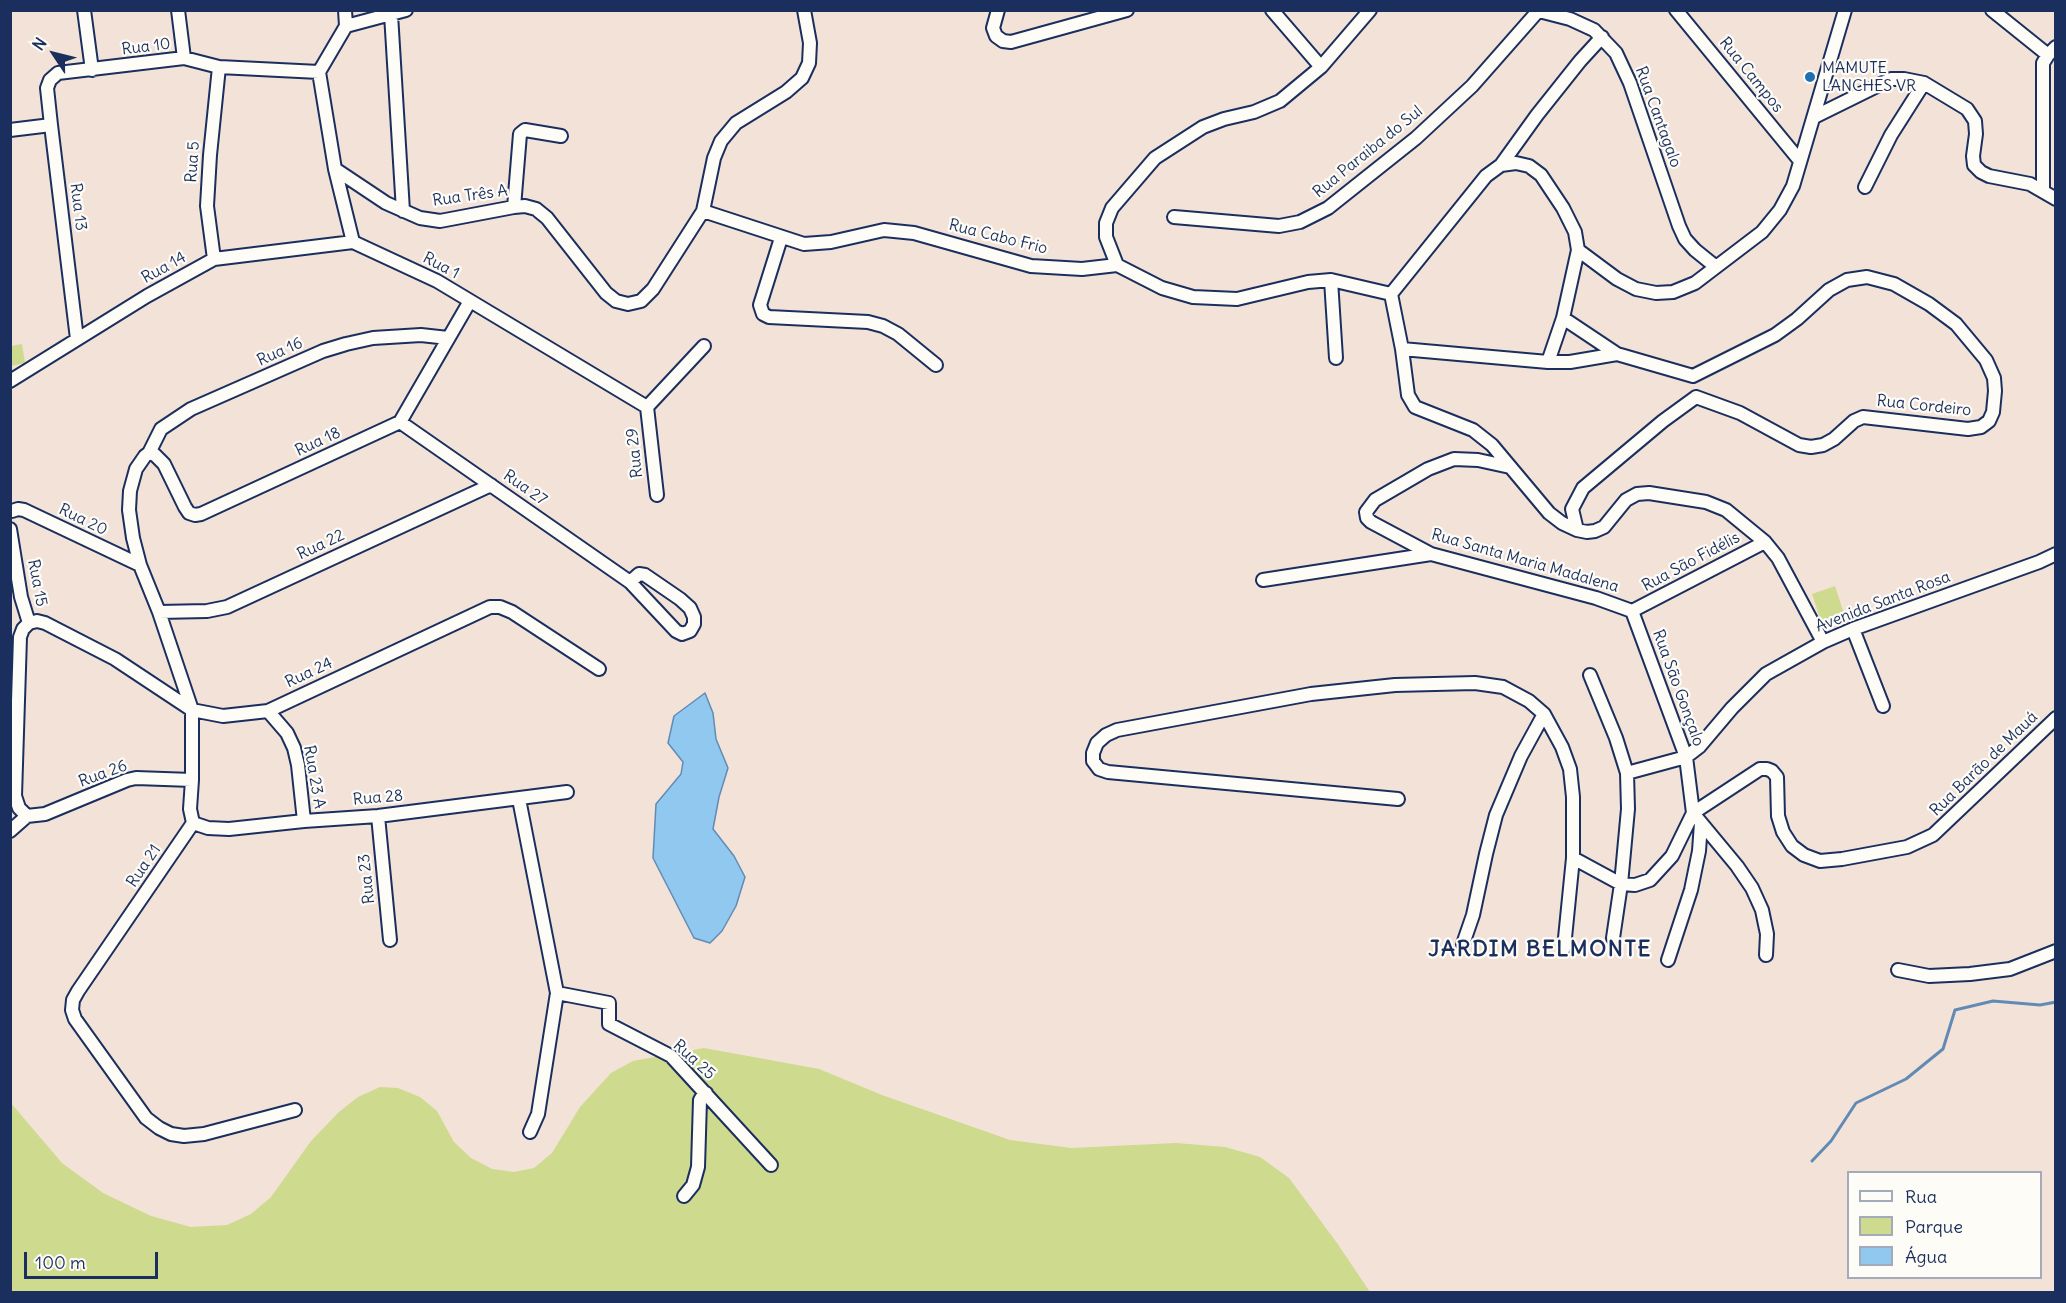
<!DOCTYPE html>
<html>
<head>
<meta charset="utf-8">
<style>
  body { margin:0 }
  #map { position:relative; width:2066px; height:1303px; overflow:hidden; background:#f3e2d8; font-family:Delius,sans-serif }
  canvas { display:block }
  .frame { position:absolute; inset:0; border:12px solid #1b2f5e; pointer-events:none }
  .legend { position:absolute; left:1847px; top:1171px; width:195px; height:108px; box-sizing:border-box; background:#fdfcf7; border:2px solid #a3aaba; margin:0; padding:8px 10px; list-style:none; font-size:18px; color:#1b2f5e }
  .legend li { display:flex; align-items:center; gap:12px; height:30px }
  .legend b { width:30px; border:2px solid #a3aaba }
  .north { position:absolute; left:24px; top:24px; width:60px; height:60px; -webkit-text-stroke:4px #fdfcf7; paint-order:stroke; rotate:305deg; font-size:16px; font-weight:700; line-height:24px; text-align:center; color:#1b2f5e }
  .north::after { content:''; display:block; margin:auto; width:21px; height:27px; background:#1b2f5e; clip-path:polygon(50% 0,100% 100%,50% 72%,0 100%) }
  .scale { position:absolute; left:24px; top:1252px; width:134px; height:27px; box-sizing:border-box; border:3px solid #1b2f5e; border-top:0; padding-left:8px; font-size:18px; line-height:21px; white-space:nowrap; color:#1b2f5e; -webkit-text-stroke:4px #fdfcf7; paint-order:stroke }
</style>
</head>
<body>
<div id="map">
<canvas width="2066" height="1303"></canvas>
<div class="frame"></div>
<ul class="legend">
<li><b style="height:8px;background:#fdfcf7"></b>Rua</li>
<li><b style="height:16px;background:#ceda8d"></b>Parque</li>
<li><b style="height:16px;background:#90c8ef"></b>Água</li>
</ul>
<div class="north">N</div>
<div class="scale">100 m</div>
</div>
<script>
const c = document.querySelector('canvas').getContext('2d');
c.lineJoin = 'round';
function paint(path, color) { c.fillStyle = color; c.fill(path, 'evenodd'); }
const toPath = rows => new Path2D(rows.map(r => 'M' + r).join(''));
function strokePath(path, color, width, dash) { c.strokeStyle = color; c.lineWidth = width; c.lineCap = dash ? 'butt' : 'round'; c.setLineDash(dash || []); c.stroke(path); }
function label(font, color, halo, rows, align = 'center') {
  c.font = font + ' Delius,sans-serif'; c.lineWidth = 4.5; c.setLineDash([]); c.textBaseline = 'middle'; c.strokeStyle = halo; c.fillStyle = color; for (const [text, x, y, turn = 0] of rows) {
    c.save(); c.translate(x, y); c.rotate((+turn || 0) * Math.PI / 180); c.textAlign = isNaN(turn) ? turn : align; if (halo) c.strokeText(text, 0, 0); c.fillText(text, 0, 0); c.restore();
  }
}
const green = toPath([
  [22,344,25,363,11,366,11,346],
  [1835,586,1846,620,1823,627,1812,594],
  [704,1048,819,1069,882,1095,1010,1140,1071,1148,1176,1143,1225,1147,1260,1157,1289,1178,1337,1243,1370,1292,11,1292,10,1102,62,1163,103,1193,151,1216,191,1227,227,1225,251,1214,271,1197,311,1141,339,1112,358,1097,380,1087,398,1088,420,1097,437,1111,454,1142,471,1158,492,1169,514,1172,534,1168,552,1153,580,1107,611,1073,633,1061]
]);
const water = toPath([
  [705,693,713,713,716,739,728,768,719,797,713,829,734,856,745,877,736,906,722,931,710,943,694,938,653,858,656,804,681,774,683,762,668,743,674,716,705,693]
]);
const stream = toPath([
  [1812,1161,1831,1141,1856,1103,1906,1079,1943,1049,1955,1010,1993,1001,2040,1005,2056,1002]
]);
const minor = toPath([
  [84,10,92,70],
  [178,10,184,58],
  [345,10,346,26,319,72,335,169,353,242,437,281,647,407],
  [998,10,993,28,996,36,1003,41,1011,42,1127,10],
  [1272,10,1321,67],
  [1676,10,1800,161],
  [1992,10,2048,55],
  [1539,11,1570,19,1594,30,1616,53,1630,83,1679,226,1685,239,1695,250,1716,267],
  [391,14,403,211],
  [346,26,406,10],
  [1814,117,1891,79,1904,79,1924,83,1967,109,1975,121,1976,134,1973,156,1974,165,1981,172,1989,176,2030,184,2056,199],
  [10,130,51,125],
  [1501,165,1537,115,1580,61,1602,37],
  [335,169,386,203,420,218,440,221,514,207,525,206,536,209,547,218,606,293,616,301,628,304,641,301,653,289,703,211,714,158,721,141,736,123,786,92,802,78,809,63,810,43,804,10],
  [1865,187,1891,135,1924,83],
  [2043,191,2043,63,2048,55,2056,47],
  [514,207,520,134,525,130,561,136],
  [703,211,804,244,831,242,884,230,914,233,1031,266,1082,269,1117,265,1162,288,1193,297,1237,299,1308,282,1331,280,1391,294],
  [1174,217,1279,226,1300,222,1328,208,1416,138,1472,86,1539,10],
  [781,238,760,305,763,314,769,317,868,322,883,326,898,334,936,365],
  [214,259,207,206,210,155,219,67],
  [1117,265,1106,237,1106,223,1112,208,1155,158,1203,127,1224,119,1254,112,1280,101,1321,67,1370,10],
  [1331,280,1336,358],
  [1563,318,1617,354,1693,376,1775,335,1797,319,1829,290,1847,280,1867,277,1894,284,1929,304,1956,324,1986,360,1994,378,1995,391,1993,412,1989,421,1981,427,1968,429,1863,417,1854,421,1834,439,1823,445,1811,447,1799,445,1740,413,1696,397],
  [77,339,51,125,47,88,50,80,58,73,184,58,219,67,319,72],
  [1402,349,1548,362,1570,362,1617,354],
  [1548,362,1563,318,1578,250],
  [10,381,147,296,214,259,353,242],
  [647,407,657,495],
  [647,407,704,346],
  [400,422,630,582,676,631,682,634,690,631,694,624,694,617,690,608,680,599,645,575,639,574,630,582],
  [149,453,155,455,164,464,185,507,189,513,195,515,201,514,400,422,470,301],
  [1510,467,1478,460,1454,459,1428,469,1375,500,1366,512,1367,518,1371,522,1431,554,1596,598,1632,611],
  [12,511,18,509,24,510,140,565],
  [10,529,21,597,29,623,23,629,20,637,15,796,19,808,27,816],
  [1577,530,1572,509,1583,488,1663,421,1696,397],
  [1263,580,1431,554],
  [1632,611,1686,757,1693,813],
  [1632,611,1765,542],
  [159,612,207,611,227,607,491,485],
  [29,623,37,621,45,623,115,659,192,710,223,716,268,711,490,607,500,607,512,612,599,669],
  [1853,629,1883,706],
  [1823,642,1778,558,1765,542,1726,510,1706,502,1649,493,1637,494,1626,500,1604,527,1595,531,1587,532,1577,530,1562,523,1549,513,1492,445,1473,430,1415,407,1408,395,1402,349,1391,294,1486,176,1501,165,1516,163,1529,166,1541,175,1563,208,1575,232,1578,250,1617,279,1636,289,1656,293,1673,292,1695,283,1762,232,1780,210,1793,186,1845,10],
  [1590,675,1616,738,1627,773,1628,809,1621,884,1613,938],
  [268,711,287,733,294,748,298,765,304,821],
  [1627,773,1686,757,1699,747,1732,708,1766,674,1823,642,1853,629,2039,562,2056,554],
  [519,799,557,993,538,1114,530,1132],
  [1398,799,1108,772,1099,769,1093,761,1093,753,1097,743,1106,735,1117,730,1311,694,1395,685,1475,683,1503,687,1529,701,1544,714,1562,747,1570,769,1573,797,1573,858,1564,948],
  [1693,813,1737,866,1752,888,1762,910,1767,934,1766,955],
  [27,816,45,814,127,780,136,778,192,780],
  [378,816,390,940],
  [193,823,208,828,229,829,304,821,378,816,567,792],
  [10,831,27,816],
  [1573,858,1621,884,1635,885,1650,880,1672,856,1693,813,1760,769,1767,769,1772,771,1777,777,1778,816,1783,832,1792,846,1804,855,1820,861,1842,859,1907,847,1933,835,2056,718],
  [1463,944,1473,915,1486,854,1496,815,1521,756,1544,714],
  [1668,960,1691,890,1699,851,1701,823],
  [1898,970,1929,976,1970,974,2010,969,2056,951],
  [557,993,609,1003,609,1024,671,1056,771,1165],
  [295,1110,204,1134,184,1136,171,1134,159,1128,146,1118,75,1019,72,1010,73,1000,78,991,193,823,190,809,192,780,192,710,159,612,140,565,133,538,129,510,130,491,136,469,145,456,149,453,161,429,191,409,323,351,346,344,373,338,421,335,448,338],
  [684,1196,693,1185,698,1167,700,1100,703,1095,706,1093]
]);
const markers = [
  [1810,77,6,"#1f6fb2"]
];
const streetNames = [
  ["Rua 10",146,47,-7],
  ["Rua Campos",1751,75,51],
  ["Rua Cantagalo",1658,117,70],
  ["Rua Paraiba do Sul",1368,152,-39],
  ["Rua 5",193,162,-86],
  ["Rua Três A",470,196,-8],
  ["Rua 13",78,207,83],
  ["Rua Cabo Frio",998,237,14],
  ["Rua 1",441,266,28],
  ["Rua 14",164,268,-29],
  ["Rua 16",280,352,-24],
  ["Rua Cordeiro",1924,406,6],
  ["Rua 18",318,442,-25],
  ["Rua 29",635,453,-96],
  ["Rua 27",525,488,35],
  ["Rua 20",83,520,26],
  ["Rua 22",321,545,-25],
  ["Rua Santa Maria Madalena",1525,561,16],
  ["Rua São Fidélis",1691,562,-28],
  ["Rua 15",37,583,79],
  ["Avenida Santa Rosa",1883,602,-21],
  ["Rua 24",309,673,-25],
  ["Rua São Gonçalo",1678,688,70],
  ["Rua Barão de Mauá",1984,764,-44],
  ["Rua 26",103,774,-20],
  ["Rua 23 A",314,777,80],
  ["Rua 28",378,798,-5],
  ["Rua 21",144,866,-56],
  ["Rua 23",367,879,-96],
  ["Rua 25",694,1060,42]
];
const poiNames = [
  ["MAMUTE",1822,68],
  ["LANCHES VR",1822,86]
];
const districtNames = [
  ["JARDIM BELMONTE",1540,950]
];
paint(green, '#ceda8d');
paint(water, '#90c8ef');
strokePath(water, '#618bb5', 1.5);
strokePath(stream, '#618bb5', 3);
strokePath(minor, '#1b2f5e', 16);
strokePath(minor, '#fdfcf7', 12);
for (const [x, y, r, color] of markers) { const dot = new Path2D(); dot.arc(x, y, r, 0, 2 * Math.PI); c.fillStyle = color; c.fill(dot); strokePath(dot, '#fdfcf7', 2); }
label('16px', '#1b2f5e', '#fdfcf7', streetNames);
label('16px', '#1b2f5e', '#fdfcf7', poiNames, 'left');
c.letterSpacing = '1.5px';
label('bold 22px', '#1b2f5e', '#fdfcf7', districtNames);
c.letterSpacing = '0px';
</script>
</body>
</html>
